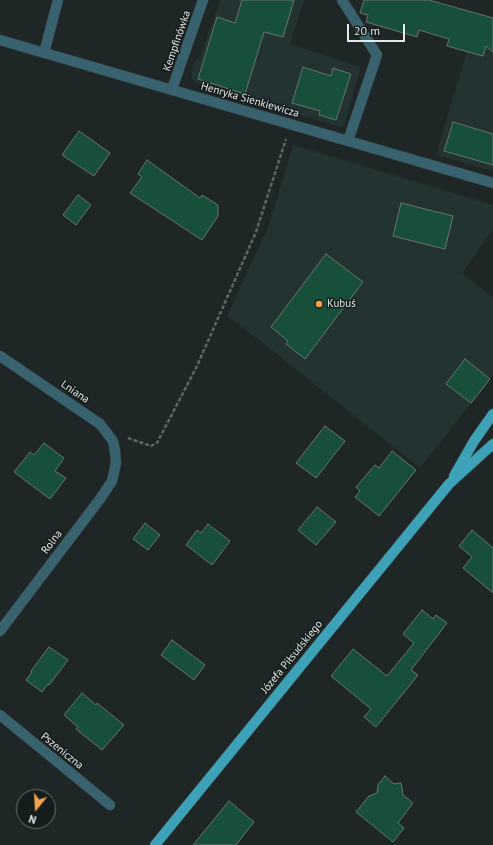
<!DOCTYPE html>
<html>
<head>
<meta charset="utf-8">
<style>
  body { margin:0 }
  #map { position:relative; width:493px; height:845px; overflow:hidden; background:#1e2726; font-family:"PT Sans",sans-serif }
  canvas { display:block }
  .north { position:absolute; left:16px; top:789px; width:40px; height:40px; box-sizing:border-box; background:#151d1c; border:1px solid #676e6e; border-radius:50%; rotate:198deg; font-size:11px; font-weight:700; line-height:16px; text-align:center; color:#e3e8e8 }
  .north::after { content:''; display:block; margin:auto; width:14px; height:18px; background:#f6a248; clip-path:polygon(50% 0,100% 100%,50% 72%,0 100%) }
  .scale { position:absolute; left:347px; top:24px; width:58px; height:18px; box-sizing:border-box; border:2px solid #e3e8e8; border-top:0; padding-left:5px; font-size:12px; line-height:14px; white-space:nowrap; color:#e3e8e8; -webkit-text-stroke:3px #151d1c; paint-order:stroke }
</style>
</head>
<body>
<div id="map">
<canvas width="493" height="845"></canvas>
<div class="north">N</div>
<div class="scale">20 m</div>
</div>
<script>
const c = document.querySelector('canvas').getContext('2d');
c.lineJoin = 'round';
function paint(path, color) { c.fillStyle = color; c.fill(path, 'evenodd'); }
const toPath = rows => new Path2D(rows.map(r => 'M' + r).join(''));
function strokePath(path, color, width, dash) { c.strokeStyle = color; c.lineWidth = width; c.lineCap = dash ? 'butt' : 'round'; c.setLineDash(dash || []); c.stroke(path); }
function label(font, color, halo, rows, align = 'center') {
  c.font = font + ' "PT Sans",sans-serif'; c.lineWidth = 3; c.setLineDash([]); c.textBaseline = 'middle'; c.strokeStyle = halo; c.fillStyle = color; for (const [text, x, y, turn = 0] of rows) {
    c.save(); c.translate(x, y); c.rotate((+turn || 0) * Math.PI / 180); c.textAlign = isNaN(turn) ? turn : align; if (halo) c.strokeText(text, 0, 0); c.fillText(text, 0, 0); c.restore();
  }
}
const built = toPath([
  [220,0,304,0,290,44,361,67,343,128,196,83,193,81,191,77,192,69,195,60,201,55],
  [493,23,493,171,436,155,466,54,479,41],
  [293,145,493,205,493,229,462,273,493,298,493,375,420,468,259,340,227,316,269,225]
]);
const building = toPath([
  [242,0,294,0,283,37,264,32,245,94,198,79,217,17,235,23,242,0],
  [364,0,429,0,493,18,493,52,486,46,483,56,447,46,449,39,419,30,417,37,366,22,368,15,360,13,364,0],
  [303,67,331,76,333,68,351,74,336,120,319,115,320,111,292,103,303,67],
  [453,122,493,134,493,165,444,151,453,122],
  [79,131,110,153,94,176,62,155,79,131],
  [147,160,200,198,202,195,218,205,218,216,202,240,130,193,142,177,138,174,147,160],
  [78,195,91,205,76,225,63,215,78,195],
  [401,203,453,216,445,249,393,236,401,203],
  [326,254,363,282,305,359,286,344,288,341,271,327,326,254],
  [465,359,490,379,471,403,446,384,465,359],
  [325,426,345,441,316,478,296,463,325,426],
  [44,443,64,458,55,471,66,478,50,499,14,472,30,452,34,455,44,443],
  [392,451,416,470,379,516,355,497,360,491,356,487,375,465,379,468,392,451],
  [317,507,336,522,316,545,298,530,317,507],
  [145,523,160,535,148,550,133,539,145,523],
  [208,524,230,541,212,565,186,545,197,530,201,533,208,524],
  [472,530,493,548,493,593,463,568,472,557,459,546,472,530],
  [422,610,433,619,436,615,447,623,411,670,418,675,376,727,364,717,371,709,331,676,353,649,387,676,414,643,403,634,422,610],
  [172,640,205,665,194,680,161,655,172,640],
  [49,647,68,660,49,685,48,684,42,692,26,680,32,672,31,671,49,647],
  [82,693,96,705,97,703,124,725,102,750,76,729,78,727,64,715,82,693],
  [385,776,394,784,401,783,403,795,413,803,398,823,404,828,393,842,356,812,369,796,377,793,378,785,385,776],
  [229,801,254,822,236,845,193,845,229,801]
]);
const path = toPath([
  [128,438,151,446,157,443,197,366,256,232,286,139]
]);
const minor = toPath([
  [342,0,377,55,348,141],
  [0,40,493,183],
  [44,53,58,0],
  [172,89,203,0],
  [0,356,100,424,113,441,115,451,116,463,112,481,100,499,0,631],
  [0,715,110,805]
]);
const major = toPath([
  [454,476,474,441,493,414],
  [155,845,449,484,493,444]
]);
const markers = [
  [319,304,4,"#f6a248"]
];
const streetNames = [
  ["Kempfinówka",177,41,-71],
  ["Henryka Sienkiewicza",250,100,16],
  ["Lniana",75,392,34],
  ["Rolna",52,542,-53],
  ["Józefa Piłsudskiego",292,657,-51],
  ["Pszeniczna",62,751,39]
];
const poiNames = [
  ["Kubuś",327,304]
];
paint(built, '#223331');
paint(building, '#174f3a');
strokePath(building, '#6a736f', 1);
strokePath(minor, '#3a4241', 11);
strokePath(major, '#3a4241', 11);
strokePath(path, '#5e6665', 2.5, [4, 2]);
strokePath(minor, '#38636e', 10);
strokePath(major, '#3da1b7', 10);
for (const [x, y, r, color] of markers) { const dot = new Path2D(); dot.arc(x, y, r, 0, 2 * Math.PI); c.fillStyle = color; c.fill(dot); strokePath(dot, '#151d1c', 1.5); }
label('11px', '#e3e8e8', '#151d1c', streetNames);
label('11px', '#e3e8e8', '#151d1c', poiNames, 'left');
</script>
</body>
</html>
